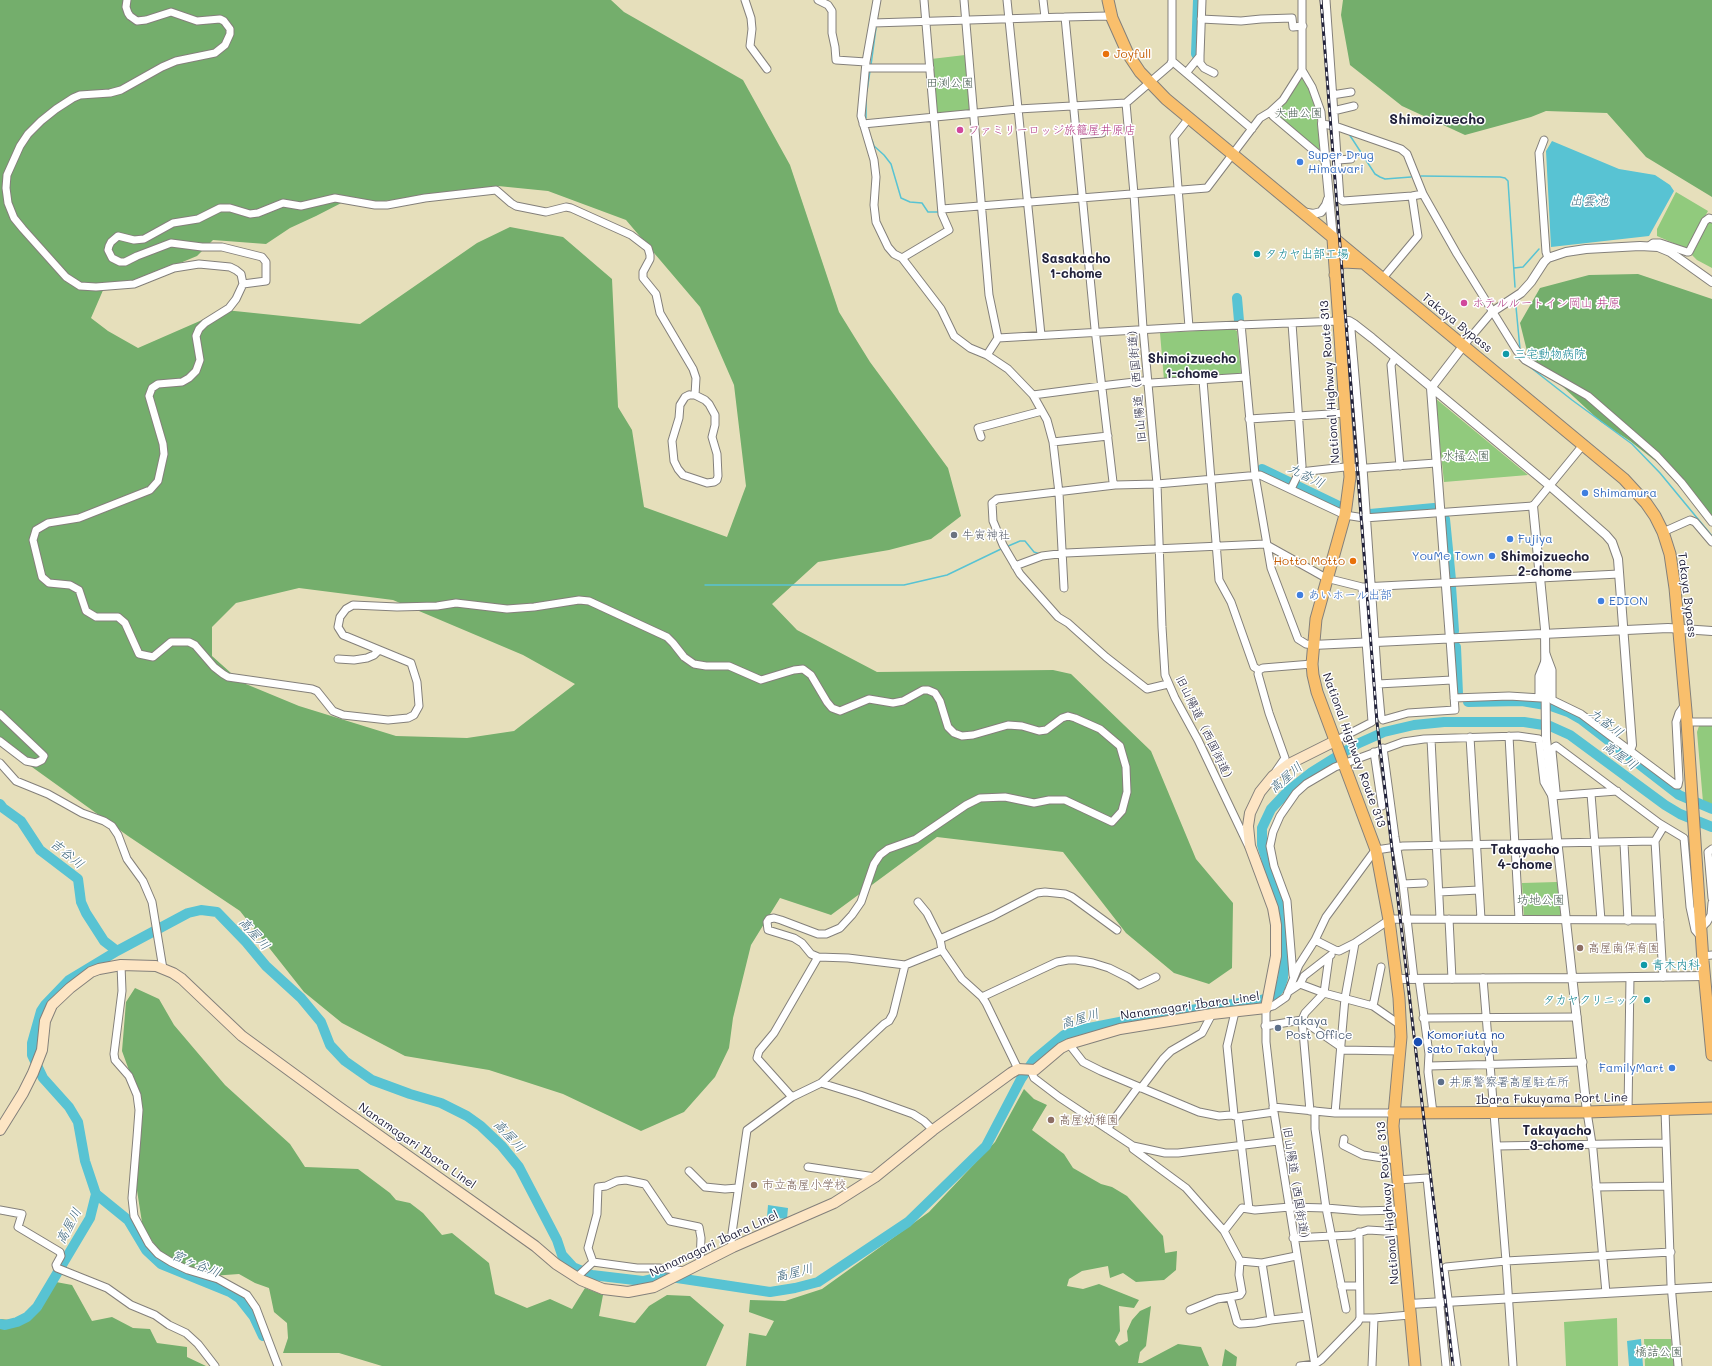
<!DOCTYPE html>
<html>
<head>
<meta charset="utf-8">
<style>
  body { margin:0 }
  canvas { display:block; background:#e6dfbb }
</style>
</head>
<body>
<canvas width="1712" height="1366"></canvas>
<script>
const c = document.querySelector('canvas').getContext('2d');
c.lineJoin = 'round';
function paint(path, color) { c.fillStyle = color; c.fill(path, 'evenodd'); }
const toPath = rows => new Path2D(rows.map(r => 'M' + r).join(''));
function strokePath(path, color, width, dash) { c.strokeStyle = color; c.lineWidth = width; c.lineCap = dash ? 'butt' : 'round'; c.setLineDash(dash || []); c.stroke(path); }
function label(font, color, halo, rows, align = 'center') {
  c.font = font + ' Mali,"Klee One",sans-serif'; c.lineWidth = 3; c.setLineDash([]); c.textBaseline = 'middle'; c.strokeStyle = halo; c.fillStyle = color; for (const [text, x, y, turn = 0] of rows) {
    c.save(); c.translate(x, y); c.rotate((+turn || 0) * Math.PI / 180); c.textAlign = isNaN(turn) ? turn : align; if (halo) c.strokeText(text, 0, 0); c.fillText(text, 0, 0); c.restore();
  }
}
const green = toPath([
  [965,55,970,107,969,111,938,113,936,111,931,59],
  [1302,78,1305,78,1316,110,1320,150,1318,151,1277,117,1276,111,1282,105],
  [1676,192,1708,211,1687,249,1657,236,1657,229],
  [1712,216,1712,268,1697,260,1692,255],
  [1233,329,1237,331,1241,373,1239,375,1164,380,1160,333],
  [1435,398,1528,475,1444,482],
  [1699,726,1712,726,1712,806,1703,802,1697,732],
  [1557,882,1561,917,1524,917,1522,883],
  [1617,1318,1618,1366,1566,1366,1564,1322],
  [1644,1339,1671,1339,1674,1366,1645,1366]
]);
const forest = toPath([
  [0,0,611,0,624,12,743,80,790,165,839,312,870,362,948,468,961,516,931,539,889,550,818,562,772,604,797,630,877,672,1053,670,1071,674,1151,751,1196,859,1233,903,1232,968,1209,984,1174,973,1126,933,1063,852,937,837,831,915,780,898,751,945,733,1018,729,1048,715,1077,684,1112,641,1131,563,1094,489,1070,405,1056,342,1023,304,992,240,911,128,836,0,744],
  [498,186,548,191,626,220,700,307,734,385,746,486,727,537,644,507,632,430,618,407,612,279,563,237,510,227,477,243,360,324,225,310,138,348,108,331,91,318,104,288,144,278,197,256,213,240,266,244,290,228,316,216,353,197,377,202],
  [299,588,393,600,523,655,575,684,514,731,467,738,396,736,299,706,241,682,212,656,212,627,236,603],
  [1343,0,1712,0,1712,197,1646,157,1607,113,1546,111,1531,117,1465,135,1402,106,1350,65,1341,15],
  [1638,274,1712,299,1712,518,1681,481,1630,441,1601,422,1561,385,1530,363,1520,323,1540,288,1589,275],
  [135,988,159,999,174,1025,225,1085,290,1144,305,1167,358,1169,390,1193,396,1200,410,1203,423,1213,442,1235,452,1233,489,1263,495,1294,527,1308,550,1299,572,1309,585,1288,603,1295,599,1316,635,1323,649,1306,667,1295,690,1296,724,1325,706,1366,382,1366,339,1353,283,1353,288,1338,287,1323,274,1312,269,1288,255,1283,239,1274,211,1276,173,1262,159,1250,143,1229,134,1171,143,1109,122,1051,126,1002],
  [1024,1089,1034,1099,1047,1105,1032,1130,1064,1154,1073,1168,1101,1184,1112,1187,1127,1196,1163,1236,1165,1253,1177,1251,1176,1270,1164,1280,1136,1282,1123,1273,1110,1278,1108,1266,1082,1271,1069,1279,1067,1286,1083,1289,1099,1284,1139,1300,1134,1308,1119,1306,1120,1331,1115,1341,1119,1346,1128,1341,1127,1331,1132,1320,1140,1311,1151,1306,1146,1346,1140,1352,1138,1363,1142,1363,1178,1344,1201,1347,1209,1366,746,1366,749,1333,766,1336,774,1321,749,1312,750,1300,785,1301,822,1289,929,1212,995,1142],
  [56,1282,72,1285,92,1321,112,1317,133,1328,150,1329,157,1343,187,1347,187,1357,206,1366,0,1366,0,1319,10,1320,41,1309],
  [1225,1349,1237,1357,1236,1366,1222,1366]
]);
const water = toPath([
  [1552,141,1619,169,1655,175,1670,185,1674,191,1649,236,1551,247,1546,151],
  [768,1205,788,1208,787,1219,767,1217],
  [1641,1339,1643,1366,1629,1366,1627,1341]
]);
const stream = toPath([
  [877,20,878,12],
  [871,65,876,28],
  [867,91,870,71],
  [866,99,866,118],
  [1349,134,1375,174,1380,177,1385,179,1411,177],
  [872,140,874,146,884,155,891,164,901,198,910,202,922,203,928,212,939,212],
  [1421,176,1500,177,1505,178,1508,181,1515,287],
  [1514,268,1523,267,1539,249],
  [1516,307,1520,349],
  [1530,367,1572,400,1632,444,1660,473,1712,536],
  [1006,547,1020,541,1025,541,1034,552,1040,554],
  [705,585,904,585,947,575,1001,549]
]);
const river = toPath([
  [1196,54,1198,0],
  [1237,298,1239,321],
  [1262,469,1339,506],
  [1370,514,1434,508],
  [1445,519,1451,580],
  [1451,586,1454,631],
  [1456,647,1458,694],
  [1468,702,1522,701,1551,706,1568,712,1582,720,1679,795,1712,809],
  [0,804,3,808,21,821,40,850,78,879,81,902,86,913,104,941,117,951],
  [96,1194,128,1220,146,1250,161,1264,230,1292,239,1298,254,1317,263,1336],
  [0,1324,5,1325,17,1322,27,1317,37,1307,90,1218,96,1194,85,1161,78,1122,69,1107,43,1078,32,1055,32,1043,41,1011,45,1005,69,980,117,951,188,913,201,910,217,912,246,942,266,966,301,998,321,1022,330,1045,345,1061,372,1080,410,1094,441,1103,467,1116,481,1126,501,1145,519,1167,557,1240,562,1255,573,1267,592,1275,643,1281,664,1276,770,1292,795,1288,818,1282,908,1222,986,1146,1021,1079,1034,1060,1064,1035,1084,1029,1155,1015,1261,1000,1274,996,1280,988,1283,978,1285,949,1281,908,1262,845,1262,828,1271,809,1288,791,1312,772,1357,744,1384,732,1414,725,1444,722,1524,722,1550,726,1570,735,1665,805,1680,814,1712,827]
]);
const minor = toPath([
  [127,0,126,7,128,13,130,16,137,21,146,20,171,12,197,21,220,19,224,21,230,29,230,34,225,45,215,53,176,61,162,67,121,90,110,93,80,95,73,98,56,109,41,121,28,134,20,146,7,175,6,188,8,203,14,218,23,229,66,277,80,286,96,287,134,284,174,268,199,264,230,267,236,270,241,274,243,284,236,299,229,308,205,323,199,329,196,336,200,360,196,371,189,378,182,382,158,384,152,388,149,396,163,444,164,454,158,481,150,490,79,518,48,523,36,530,33,540,42,577,49,583,70,585,79,590,86,611,96,617,118,617,125,623,139,654,153,657,171,642,189,642,195,645,214,667,223,674,228,677,312,689,317,691,333,711,343,715,388,720,408,718,414,715,419,706,417,682,411,663,343,635,338,627,340,617,346,609,353,605,397,607,437,606,456,603,507,609,534,607,579,600,589,601,667,637,673,643,684,657,694,664,706,666,729,666,761,680,794,670,803,669,811,675,827,702,832,708,840,711,869,699,893,703,903,701,923,690,928,690,935,693,940,701,948,727,954,733,962,736,973,735,1008,725,1022,726,1039,731,1046,730,1062,718,1068,716,1075,718,1100,729,1120,746,1126,767,1127,792,1122,811,1112,822,1065,800,1049,800,1034,803,1005,797,980,798,966,805,916,839,888,849,880,855,874,864,861,902,852,915,840,928,826,934,818,934,781,920,774,918,769,919,767,922,768,930,794,938,802,943,811,954,818,957,848,958,905,965,942,950],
  [745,0,751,18,752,29,750,46,767,69],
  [818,0,828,5,832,11,832,33,835,47,836,60,866,62],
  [877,0,866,62,861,116,874,160,876,177,874,205,876,222,888,247,894,254,902,258,941,309,954,336,970,348,987,355,1008,369,1033,395,1047,420,1053,442,1059,493,1064,588],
  [964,0,989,295,998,338,987,355],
  [1007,0,1041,335],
  [1043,0,1045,17],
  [1172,0,1172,61,1252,129],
  [1326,0,1340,199,1343,201,1412,196,1423,194],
  [1065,17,1095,329,1113,482,1115,485,1157,484,1260,475,1345,515,1364,518,1533,506,1583,445],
  [1201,19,1241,21,1261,19,1292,18,1293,27,1303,26],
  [873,23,1065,17,1108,16,1112,18],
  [1200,56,1200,63,1204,68,1214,73],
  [866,68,930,68],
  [1302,70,1312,87,1321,112,1322,124,1335,126,1401,149,1407,154,1423,194,1457,254,1517,351,1525,360,1588,396,1657,456,1681,482,1712,522],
  [1186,73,1200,56,1202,0],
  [1332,95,1351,92],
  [1126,103,1134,194,1143,328,1157,484,1162,627,1165,675,1175,698,1198,740,1248,845],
  [1333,111,1354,106],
  [1270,112,1273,116,1325,160],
  [863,124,1018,109,1126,103,1170,65,1172,61],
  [1076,135,1102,133],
  [1544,140,1539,153,1546,252,1548,258],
  [1338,160,1351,159],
  [942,209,1207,188,1260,118,1270,112,1283,100,1302,70,1302,0],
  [1649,246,1653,243,1660,243,1687,252,1689,252,1705,221,1709,218,1712,219],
  [902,258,949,230,942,214,924,0],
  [1382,279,1418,236,1412,196],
  [243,284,266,281,266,262,262,257,222,247,202,247,171,243,137,256,125,262,120,262,112,258,108,250,109,246,111,242,118,236,134,240,144,239,173,223,198,219,220,208,230,208,250,214,258,213,283,203,301,206,335,198,375,205,387,205,425,198,496,190,511,203,516,206,546,212,566,207,571,208,631,235,648,248,650,255,650,259,643,272,643,278,656,294,660,313,693,369,696,378,695,395],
  [1241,324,1255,475,1271,568,1298,639,1306,644,1313,645],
  [1354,324,1351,330,1363,468,1378,684,1452,680],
  [1189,327,1174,137,1189,118],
  [998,338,1189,327,1339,321],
  [1464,345,1492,312],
  [1395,358,1391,365,1400,466],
  [1203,380,1219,580,1231,602,1254,667,1259,670,1258,674,1269,713,1285,758,1276,771],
  [689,395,695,395,705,400,709,404,715,415,715,425,712,437,717,454,718,476,717,480,714,482,707,483,683,475,678,469,674,461,672,441,679,418,680,405,685,397,689,395],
  [1033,395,1109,385,1143,381,1151,383,1246,377],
  [1249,419,1346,413],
  [981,437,978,428,1042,411],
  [1053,442,1108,436],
  [1300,472,1345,467,1367,468,1436,463],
  [1115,485,997,499,992,503,993,521,1003,545,1020,574,1058,617,1068,623,1106,657,1147,689,1168,684],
  [1291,489,1302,466,1292,323],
  [1663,532,1690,520,1695,522,1712,542],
  [1015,566,1042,556,1066,553,1265,544,1326,578,1362,587,1619,574],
  [1546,654,1552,670,1552,700,1581,714,1676,785,1678,785,1679,780,1676,722,1679,713,1686,703],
  [338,659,354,660,367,658,374,655,379,650],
  [1259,670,1263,668,1312,664],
  [1378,684,1381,717,1383,720,1408,713,1455,710,1450,639],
  [1454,698,1509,696,1541,698],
  [1539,698,1539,676,1545,661],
  [0,714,41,753,44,756,42,760,36,763,26,761,0,741],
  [1687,722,1712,722],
  [1509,736,1519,919],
  [1470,737,1481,919],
  [1431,739,1440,918],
  [1335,741,1372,722,1362,587],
  [1383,748,1395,837,1403,884,1414,979],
  [1374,752,1382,806],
  [0,763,16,781,48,794,82,813,104,821,112,826,118,835,127,859,143,881,152,902,163,969],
  [1591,794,1601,920],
  [1552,796,1556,791,1552,751,1553,748,1556,746,1659,823,1684,838,1690,907,1695,930,1701,937],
  [1552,796,1617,791],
  [1655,841,1664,826],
  [1624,843,1628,921],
  [1712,849,1708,852,1712,898],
  [1403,884,1424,883],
  [1439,892,1479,890],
  [918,902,927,913,940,939,942,950,962,979,982,997,986,1003,1018,1069],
  [1449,919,1452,979],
  [1702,927,1707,922,1711,915,1712,903],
  [940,939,993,916,1037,893,1045,892,1065,894,1072,897,1117,930],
  [1315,940,1335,950,1339,951,1355,943,1389,920,1394,919,1660,920],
  [1703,956,1712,955],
  [121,965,122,991,114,1054,115,1060,129,1076,137,1095,139,1110,137,1137,132,1198,134,1216,149,1244,158,1254,171,1262,188,1270,218,1279,247,1295,256,1308,278,1366],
  [1293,975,1287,901,1274,866,1270,846,1273,832,1280,816,1296,793,1306,784,1335,767,1403,742,1424,739,1518,736,1539,739,1544,782,1552,796],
  [1483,978,1506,1261,1513,1366],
  [1419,979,1429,1054,1428,1072,1433,1113],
  [1300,984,1324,993,1373,1006,1396,1022,1400,1023],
  [1288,992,1300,984,1304,976,1331,955],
  [982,997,1057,962,1068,960,1076,960,1093,963,1109,968,1129,978,1139,985,1156,977],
  [1373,1006,1381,967],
  [1423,1018,1577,1017],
  [1302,1020,1310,1111],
  [1302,1020,1341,1047],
  [1265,1026,1302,1020,1305,1013,1324,993,1329,957],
  [1069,1044,1083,1062,1101,1071,1199,1112,1219,1116,1231,1115,1238,1117,1274,1112],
  [1341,1050,1400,1051],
  [1429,1066,1583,1062],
  [1031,1071,1034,1078,1059,1097,1133,1146,1133,1149,1186,1188,1224,1231,1240,1261,1239,1275,1242,1292,1240,1295,1230,1297,1237,1322,1240,1324,1255,1323,1271,1320,1307,1316],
  [821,1083,860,1095,913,1114,924,1121,933,1130],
  [1141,1088,1163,1059,1171,1051,1202,1033,1212,1014],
  [792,1097,757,1058,759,1051,774,1033,818,957],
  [1273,1107,1335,1113,1393,1113],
  [1665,1110,1671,1284,1678,1366],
  [1315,1111,1315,1129,1326,1208,1346,1309],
  [1628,1111,1630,977],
  [1587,1112,1593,1150,1606,1293],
  [1335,1113,1345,998,1355,943],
  [1234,1115,1227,1046,1235,1012],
  [1238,1117,1249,1209],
  [1107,1129,1138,1087],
  [1344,1139,1343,1145,1363,1155,1396,1160],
  [1133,1146,1165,1153,1178,1153,1278,1141],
  [1497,1146,1666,1143],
  [808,1167,875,1177],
  [689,1171,705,1187,725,1189,738,1188],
  [1397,1180,1427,1178,1446,1366],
  [1596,1187,1667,1186],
  [0,1210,22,1214,18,1227,60,1252,61,1256,56,1265,57,1268,107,1288,131,1305,155,1315,169,1325,186,1333,198,1344,215,1366],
  [1224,1231,1242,1208,1255,1210,1290,1207,1326,1208,1361,1211,1400,1210],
  [1359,1232,1360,1318],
  [1293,1238,1352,1235,1368,1230,1402,1232],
  [733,1247,731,1240,747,1130,792,1097,821,1083,884,1024,889,1021,893,1014,905,965],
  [1240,1261,1262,1263,1296,1256],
  [593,1262,588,1248,597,1214,598,1187,606,1186,617,1181,626,1180,645,1184,670,1221,699,1227,701,1238,700,1264],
  [1262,1263,1271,1320],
  [577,1277,593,1262,637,1268,659,1268,685,1271],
  [1341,1286,1357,1286],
  [1190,1310,1217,1299,1230,1297],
  [1300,1366,1315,1364,1321,1360,1358,1322,1360,1318,1374,1318,1410,1315],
  [1315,1366,1274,1112,1266,1042,1266,1008,1273,1006,1286,997,1299,965,1315,940,1326,917,1373,853,1376,850,1403,846,1655,841,1663,977],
  [1372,1366,1374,1318],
  [1457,1366,1444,1269,1446,1267,1506,1261,1671,1252]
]);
const tertiary = toPath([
  [1322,124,1333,239],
  [1302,212,1313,214,1321,212,1326,205,1328,199],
  [1492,312,1521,293,1531,282,1544,262,1548,258,1566,252,1586,249,1640,246,1658,247,1670,252,1712,282],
  [1339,321,1349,321,1354,324,1372,338,1550,486,1606,535,1612,542,1618,559,1632,745,1630,750],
  [1533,506,1545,629,1546,739,1587,1112],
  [1450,639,1431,388,1464,345],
  [1313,645,1668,628,1712,631],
  [1396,979,1569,978,1704,976],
  [1409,1304,1712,1287]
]);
const secondary = toPath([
  [0,1130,23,1093,33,1073,42,1050,45,1021,52,1005,70,988,91,972,99,969,121,965,156,966,173,973,182,979,242,1036,339,1107,535,1246,556,1264,581,1280,603,1289,628,1292,654,1287,733,1247,834,1203,875,1177,933,1130,1011,1073,1018,1069,1035,1070,1061,1048,1069,1044,1120,1029,1212,1014,1266,1008,1276,956,1276,925,1273,908,1250,846,1248,826,1250,813,1260,792,1273,776,1289,764,1335,741]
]);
const primary = toPath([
  [1393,1113,1587,1112,1712,1108]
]);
const trunk = toPath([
  [1108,0,1112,18,1128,54,1140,72,1166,99,1624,479,1646,503,1655,516,1663,532,1670,554,1675,588,1687,722,1703,961,1712,1055],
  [1333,239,1350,477,1345,515,1316,619,1312,664,1313,675,1317,692,1376,850,1389,920,1399,998,1401,1037,1393,1126,1415,1366],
  [1335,275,1339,264,1343,262,1363,263]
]);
const rail = toPath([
  [1321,0,1377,722,1453,1366]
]);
const markers = [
  [1106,54,4,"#e8710a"],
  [960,130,4,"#d1479c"],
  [1300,162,4,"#3f7fe0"],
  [1257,254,4,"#0f9aa8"],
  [1464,303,4,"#d1479c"],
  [1506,354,4,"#0f9aa8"],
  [1585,493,4,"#3f7fe0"],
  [954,535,4,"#6b7280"],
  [1510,539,4,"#3f7fe0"],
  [1492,556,4,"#3f7fe0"],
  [1353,561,4,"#e8710a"],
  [1300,595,4,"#3f7fe0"],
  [1601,601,4,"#3f7fe0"],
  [1580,948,4,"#8d6e63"],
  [1644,965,4,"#0f9aa8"],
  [1647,1000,4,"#0f9aa8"],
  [1278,1028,4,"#5c6f8a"],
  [1418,1042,5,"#1a4fb4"],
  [1672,1068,4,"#3f7fe0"],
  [1441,1082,4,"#5c6f8a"],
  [1051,1120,4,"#8d6e63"],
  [754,1185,4,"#8d6e63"]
];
const foodNames = [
  ["Joyfull",1114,54],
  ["Hotto Motto",1345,561,"right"]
];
const parkNames = [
  ["田渕公園",950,83],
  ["大曲公園",1299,113],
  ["水掻公園",1466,456],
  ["坊地公園",1541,900],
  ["橋詰公園",1659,1352]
];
const hotelNames = [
  ["ファミリーロッジ旅籠屋井原店",968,130],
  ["ホテルルートイン岡山 井原",1472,303]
];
const shopNames = [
  ["Super Drug",1308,155],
  ["Himawari",1308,169],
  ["Shimamura",1593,493],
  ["Fujiya",1518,539],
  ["YouMe Town",1484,556,"right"],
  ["あいホール出部",1308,595],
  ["EDION",1609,601],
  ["FamilyMart",1664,1068,"right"]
];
const cultureNames = [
  ["タカヤ出部工場",1265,254],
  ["三宅動物病院",1514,354],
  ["青木内科",1652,965],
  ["タカヤクリニック",1639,1000,"right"]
];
const streetNames = [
  ["Takaya Bypass",1457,323,39],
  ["National Highway Route 313",1330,382,-94],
  ["旧山陽道（西国街道）",1137,383,-95],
  ["Takaya Bypass",1687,595,83],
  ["旧山陽道（西国街道）",1205,730,64],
  ["National Highway Route 313",1354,750,70],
  ["Nanamagari Ibara Linel",1190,1006,-8],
  ["Ibara Fukuyama Port Line",1552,1099,-1],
  ["Nanamagari Ibara Linel",417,1146,35],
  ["旧山陽道（西国街道）",1296,1186,81],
  ["National Highway Route 313",1388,1203,-95],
  ["Nanamagari Ibara Linel",714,1244,-25]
];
const worshipNames = [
  ["牛寅神社",962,535]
];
const educationNames = [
  ["高屋南保育園",1588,948],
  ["高屋幼稚園",1059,1120],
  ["市立高屋小学校",762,1185]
];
const serviceNames = [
  ["Takaya",1286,1021],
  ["Post Office",1286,1035],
  ["井原警察署高屋駐在所",1449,1082]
];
const transitNames = [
  ["Komoriuta no",1427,1035],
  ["sato Takaya",1427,1049]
];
const waterNames = [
  ["出雲池",1589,201],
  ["九沓川",1306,476,26],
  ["九沓川",1606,723,37],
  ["高屋川",1620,756,36],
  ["高屋川",1286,778,-41],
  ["吉谷川",67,854,39],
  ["高屋川",254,934,48],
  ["高屋川",1080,1019,-17],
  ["高屋川",509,1136,47],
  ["高屋川",69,1226,-62],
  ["宮ヶ谷川",196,1264,22],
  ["高屋川",794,1273,-14]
];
const neighbourhoodNames = [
  ["Sasakacho",1076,259],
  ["1-chome",1076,274],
  ["Shimoizuecho",1192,359],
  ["1-chome",1192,374],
  ["Shimoizuecho",1545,557],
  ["2-chome",1545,572],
  ["Takayacho",1525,850],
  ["4-chome",1525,865],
  ["Takayacho",1557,1131],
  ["3-chome",1557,1146]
];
const quarterNames = [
  ["Shimoizuecho",1437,120]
];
paint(green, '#91ca7d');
paint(forest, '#74ae6c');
paint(water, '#58c3d3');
strokePath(stream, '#58c3d3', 1.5);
strokePath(river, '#58c3d3', 10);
strokePath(minor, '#84807b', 9);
strokePath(tertiary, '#84807b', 10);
strokePath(secondary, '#84807b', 12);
strokePath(primary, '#84807b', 13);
strokePath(trunk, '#84807b', 13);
strokePath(minor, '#fff', 7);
strokePath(tertiary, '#fff', 8);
strokePath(secondary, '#fde5c4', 10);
strokePath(primary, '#f9bf6c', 11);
strokePath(trunk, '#f9bf6c', 11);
strokePath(rail, '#22223b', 3);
strokePath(rail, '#fff', 1.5, [4.5]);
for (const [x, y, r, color] of markers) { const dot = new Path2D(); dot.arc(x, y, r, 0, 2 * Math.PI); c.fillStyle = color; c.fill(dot); strokePath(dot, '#fff', 1.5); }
label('12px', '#c56008', '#fff', foodNames, 'left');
label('12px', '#495d52', '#fff', parkNames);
label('12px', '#b23c85', '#fff', hotelNames, 'left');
label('12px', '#366cbe', '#fff', shopNames, 'left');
label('12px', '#0d838f', '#fff', cultureNames, 'left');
label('12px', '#22223b', '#fff', streetNames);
label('12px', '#5b616d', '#fff', worshipNames, 'left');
label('12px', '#785e54', '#fff', educationNames, 'left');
label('12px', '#4e5e75', '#fff', serviceNames, 'left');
label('12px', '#164399', '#fff', transitNames, 'left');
label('italic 13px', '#386278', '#fff', waterNames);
label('bold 13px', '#22223b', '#fff', neighbourhoodNames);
label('bold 14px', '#22223b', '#fff', quarterNames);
</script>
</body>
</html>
